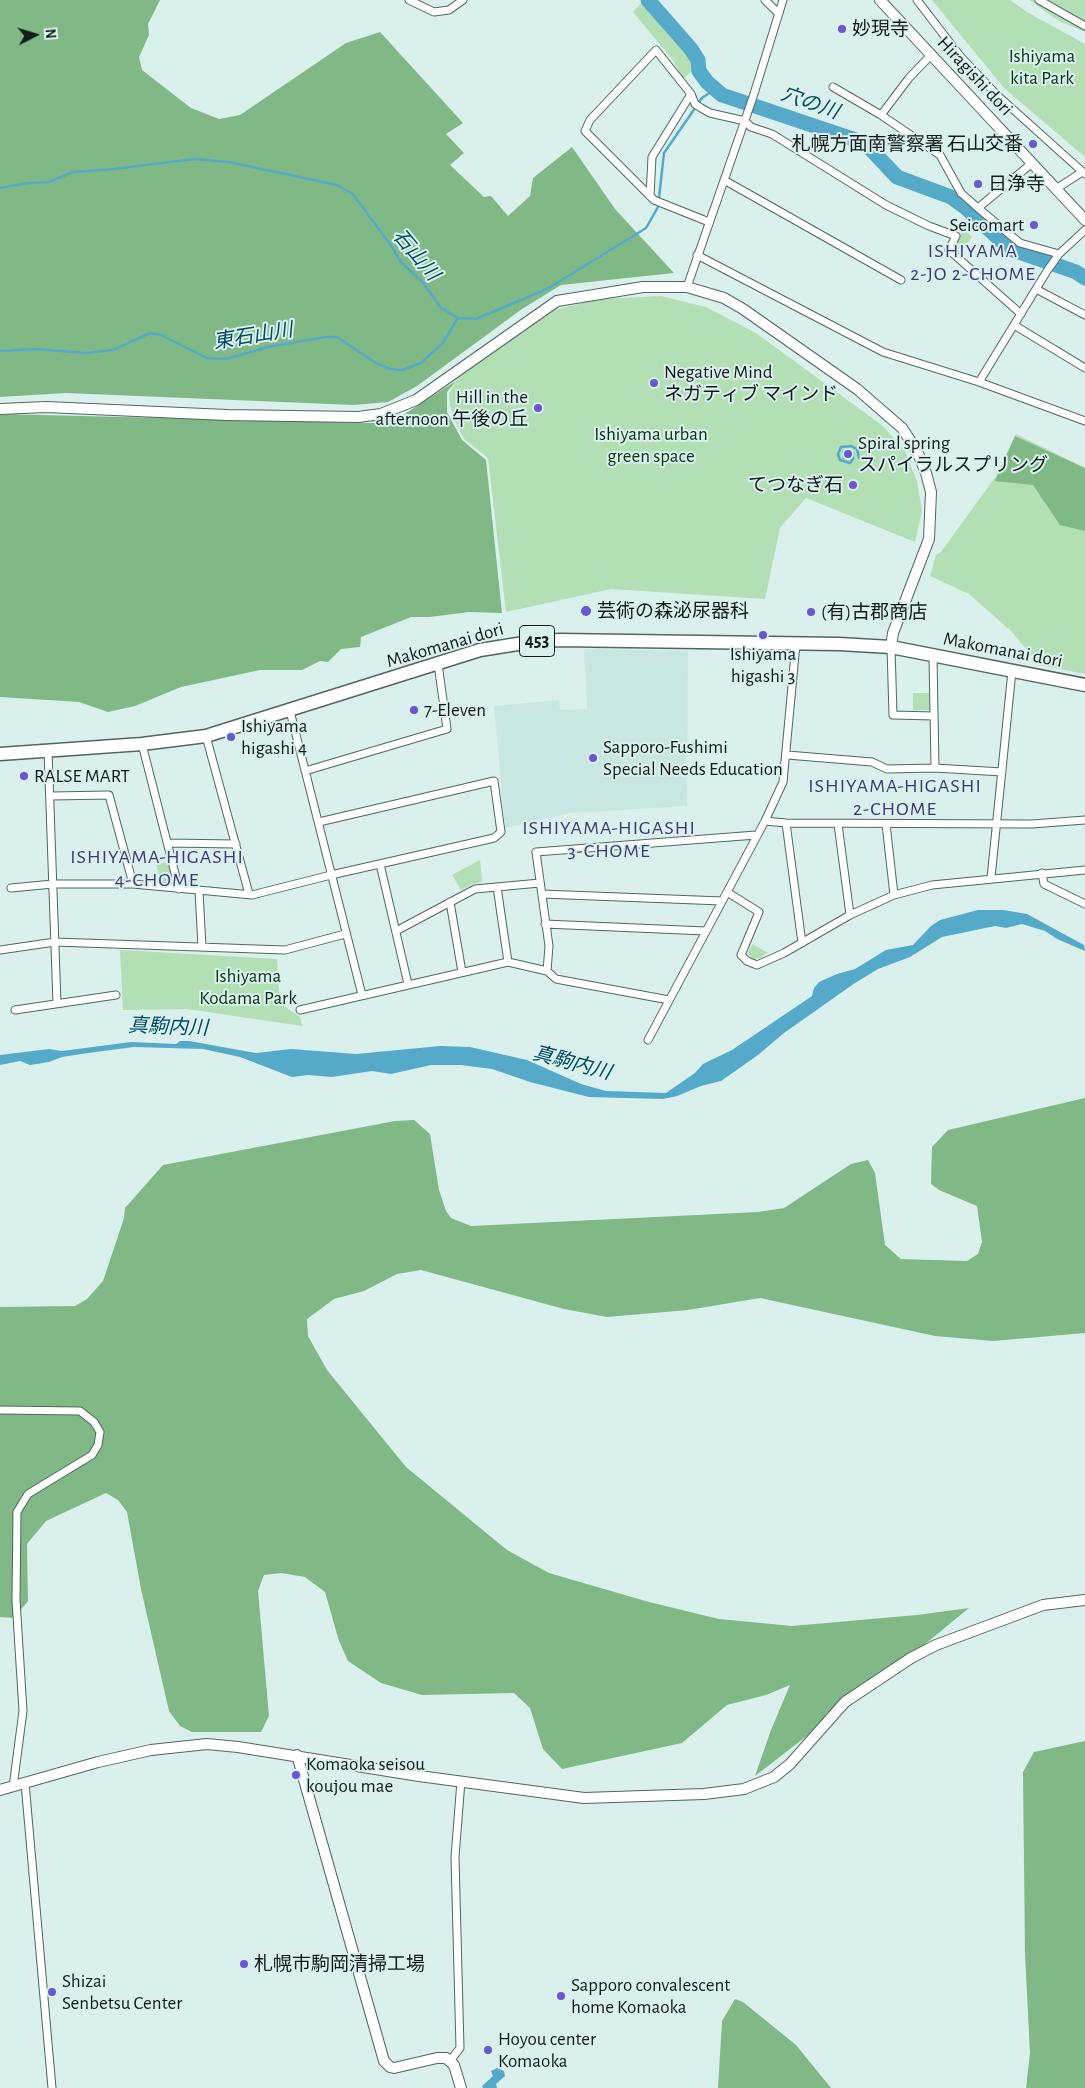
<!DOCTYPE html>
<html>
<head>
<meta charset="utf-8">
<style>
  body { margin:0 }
  #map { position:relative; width:1085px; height:2088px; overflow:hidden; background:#daf0ed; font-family:"Alegreya Sans",sans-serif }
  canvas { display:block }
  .north { position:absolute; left:10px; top:10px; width:50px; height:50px; -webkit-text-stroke:4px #daf0ed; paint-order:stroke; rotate:85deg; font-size:14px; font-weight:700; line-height:20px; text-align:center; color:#131b1a }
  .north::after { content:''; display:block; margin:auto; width:18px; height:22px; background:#131b1a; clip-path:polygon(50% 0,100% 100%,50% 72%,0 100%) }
</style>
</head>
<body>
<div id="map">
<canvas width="1085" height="2088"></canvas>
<div class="north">N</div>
</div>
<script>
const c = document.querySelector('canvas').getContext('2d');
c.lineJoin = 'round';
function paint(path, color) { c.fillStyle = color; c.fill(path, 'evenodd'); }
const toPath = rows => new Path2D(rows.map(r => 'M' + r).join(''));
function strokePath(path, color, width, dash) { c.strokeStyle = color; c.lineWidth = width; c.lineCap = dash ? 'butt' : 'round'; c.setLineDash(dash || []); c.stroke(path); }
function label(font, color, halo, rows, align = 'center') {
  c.font = font + ' "Alegreya Sans","Noto Sans JP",sans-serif'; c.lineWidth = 4; c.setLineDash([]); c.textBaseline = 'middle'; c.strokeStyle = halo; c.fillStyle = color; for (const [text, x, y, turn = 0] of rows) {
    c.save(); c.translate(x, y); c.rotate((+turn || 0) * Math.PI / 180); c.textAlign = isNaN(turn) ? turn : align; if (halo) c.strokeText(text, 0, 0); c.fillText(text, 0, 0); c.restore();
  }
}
const built = toPath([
  [584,649,688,651,687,806,571,813,505,828,494,706,559,700,560,710,587,709]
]);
const green = toPath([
  [932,0,1010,0,1027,12,1085,44,1085,157,1004,88],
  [1029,0,1085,0,1085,32,1059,21],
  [643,1,660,21,686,47,698,66,683,79,673,60,633,12],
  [963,228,972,237,961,253,957,249,956,245],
  [661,296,706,307,756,333,883,426,905,451,917,481,922,511,915,542,806,498,780,528,765,599,611,589,506,612,488,458,464,439,455,421,450,405,449,393,459,376,552,310,601,299],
  [1016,434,1085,468,1085,674,1039,665,1012,632,969,594,930,576,936,555,941,552,996,476],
  [913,693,930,693,930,710,913,710],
  [480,860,482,882,472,884,461,890,452,875],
  [168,862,173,883,161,883,156,864],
  [752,944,768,953,760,958,752,959,748,952],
  [120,950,277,959,280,1003,300,1017,302,1026,187,1009,123,1010]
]);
const forest = toPath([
  [0,0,160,0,148,24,149,35,139,57,142,70,191,108,219,119,240,115,346,43,380,32,463,123,446,134,464,153,450,165,484,197,491,196,508,216,530,196,533,178,572,147,615,209,674,273,561,285,522,309,417,386,388,402,354,405,66,393,0,397],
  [456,381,447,392,447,412,462,440,486,460,502,613,469,612,430,617,411,617,361,637,360,647,341,649,328,662,320,661,302,670,260,670,181,687,135,706,108,712,79,702,0,697,0,414,372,423,403,415],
  [1015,436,1085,468,1085,531,1060,525,1033,485,995,481],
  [1085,1098,1085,1333,993,1341,935,1336,760,1298,688,1310,607,1317,564,1309,421,1270,397,1274,364,1291,334,1299,307,1319,308,1336,327,1370,406,1467,507,1550,549,1573,649,1602,719,1619,792,1626,917,1615,969,1608,913,1654,755,1776,771,1730,790,1685,766,1695,727,1705,682,1743,562,1769,543,1749,530,1708,514,1693,422,1695,381,1683,348,1661,339,1641,325,1592,305,1577,281,1573,264,1575,258,1591,269,1716,261,1732,192,1732,180,1726,169,1711,141,1589,127,1512,118,1500,106,1493,46,1521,27,1544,28,1601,14,1618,0,1617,0,1307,75,1306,87,1299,103,1281,124,1218,125,1208,163,1165,395,1121,414,1120,430,1134,439,1190,446,1211,451,1218,471,1226,758,1212,784,1208,851,1164,868,1160,875,1173,885,1245,901,1259,967,1261,978,1254,982,1242,977,1206,939,1190,931,1184,932,1147,948,1130],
  [1085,1741,1085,2088,1026,2088,1030,2053,1025,1954,1023,1772,1034,1752],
  [735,1999,743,2002,796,2045,831,2088,718,2088,722,2021]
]);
const water = toPath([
  [978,910,1003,910,1027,914,1084,945,1085,951,1057,939,1045,931,1022,924,1006,928,995,926,942,937,910,957,878,969,855,983,784,1033,758,1055,721,1081,701,1086,677,1096,663,1099,589,1097,530,1082,492,1069,461,1065,431,1065,391,1074,372,1071,332,1077,308,1075,292,1077,240,1057,203,1049,134,1047,88,1053,62,1057,49,1062,30,1065,20,1061,0,1065,0,1055,8,1054,49,1049,62,1051,131,1042,176,1044,180,1041,189,1041,256,1053,291,1049,356,1054,440,1046,470,1047,527,1060,581,1084,606,1091,666,1093,695,1073,703,1064,732,1050,812,996,814,988,819,982,837,974,855,969,886,950,913,945,931,926,940,920],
  [497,2068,504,2071,505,2076,496,2084,497,2088,483,2088,482,2086,493,2076,491,2071]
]);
const stream = toPath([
  [0,188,28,183,49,182,73,172,114,169,195,159,229,162,337,185,353,194,392,247,400,261,423,283,441,308,458,318,476,319,547,289,646,228,658,207,664,153,702,98,715,89],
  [0,351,36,349,86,353,113,350,150,333,161,335,207,358,226,359,268,347,325,337,337,337,376,363,390,369,402,370,421,363,442,344,458,318],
  [847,455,846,455,849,455,849,458,844,458,843,452,849,451,853,453,853,459,850,463,840,460,838,454,841,447,851,446,857,449,859,458,874,460]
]);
const river = toPath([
  [648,0,691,49,698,60,699,71,707,82,722,95,865,143,897,177,951,197,966,208,1010,249,1076,272,1085,278]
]);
const street = toPath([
  [409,0,434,12,449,10,463,0],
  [765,0,778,13],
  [917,0,960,56,997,95,1085,174],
  [1039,0,1085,26],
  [931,55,909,78,881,115,940,155,961,193,978,208,1032,163],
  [833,87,881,115],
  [724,180,901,280],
  [1056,189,1082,172],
  [650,196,652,157,691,94],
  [978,208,1020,243,1059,254],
  [709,222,654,200,585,131,590,120,656,50,691,94,695,104,701,108,710,113,745,121,751,127,772,134,886,205,929,226,956,236,949,250,1021,314],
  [697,255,883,352,979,382,1085,421],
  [687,287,753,97,783,0],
  [1036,289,1085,315],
  [1014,325,1085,368],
  [979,382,1047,271,1059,254,1085,230],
  [891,647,893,715,934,716],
  [933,656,935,768],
  [290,711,362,995],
  [206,736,249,894],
  [142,744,179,889],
  [48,750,57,1003],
  [787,755,872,762,887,769,935,768,1002,772],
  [305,771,447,729,438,664],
  [51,796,109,795,133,884],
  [765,821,786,823,1032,824,1085,820],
  [786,823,802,943],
  [838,824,850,915],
  [886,824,894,895],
  [168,843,236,844],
  [380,864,408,984],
  [1042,873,1044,884,1085,904],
  [991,878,1012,671],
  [497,887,508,962],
  [11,888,53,884,133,884,252,895,331,875,494,838,501,832,494,781,319,822],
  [199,891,202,947],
  [727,892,759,912,741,955,747,961,757,965,784,953,850,915,894,895,932,885,1085,870],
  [542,894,722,901],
  [450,902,462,972],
  [545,924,705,931],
  [396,931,475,889,540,883],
  [0,950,55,942,285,950,345,934],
  [547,971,549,946,536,852,756,835],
  [15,1010,116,995],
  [300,1010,508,962,547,971,556,979,669,1000],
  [648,1040,765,821,783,782,796,644],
  [0,1410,80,1411,94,1422,100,1432,98,1445,92,1455,28,1494,17,1512,16,1600,23,1711,13,1787],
  [25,1783,52,2088],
  [450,2061,460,2048,455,1857,461,1781]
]);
const secondary = toPath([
  [880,0,1085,220],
  [0,409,46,407,227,415,358,417,381,414,416,400,557,301,643,287,687,287,724,298,743,309,857,389,902,428,917,451,926,473,931,492,929,539,893,633,891,647],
  [297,1755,384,2061,390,2067,394,2068,437,2058,446,2058,454,2065,461,2088],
  [0,1790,98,1762,151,1750,207,1744,238,1747,419,1776,584,1798,704,1794,744,1789,774,1777,790,1764,845,1702,911,1658,936,1645,1043,1605,1085,1600]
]);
const highway = toPath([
  [0,754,142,744,206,736,480,650,530,642,559,640,839,644,891,647,1085,685]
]);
const markers = [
  [842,29,5,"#6957d1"],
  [1033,144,5,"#6957d1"],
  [978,184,5,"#6957d1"],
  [1034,225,5,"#6957d1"],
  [654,383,5,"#6957d1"],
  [538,408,5,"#6957d1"],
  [848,454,5,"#6957d1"],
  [853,485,5,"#6957d1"],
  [586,611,6,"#6957d1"],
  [811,612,5,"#6957d1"],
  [763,635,5,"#6957d1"],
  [414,710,5,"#6957d1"],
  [231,737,5,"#6957d1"],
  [593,758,5,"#6957d1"],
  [24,776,5,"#6957d1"],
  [296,1775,5,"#6957d1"],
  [244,1964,5,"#6957d1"],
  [52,1992,5,"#6957d1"],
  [561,1996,5,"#6957d1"],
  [488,2050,5,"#6957d1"]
];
const shields = [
  [537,641,35]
];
const shieldNames = [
  ["453",537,641]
];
const poiNames = [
  ["妙現寺",852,29],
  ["札幌方面南警察署 石山交番",1023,144,"right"],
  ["日浄寺",988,184],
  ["Seicomart",1024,225,"right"],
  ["Negative Mind",664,372],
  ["ネガティブ マインド",664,394],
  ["Hill in the",528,397,"right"],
  ["afternoon 午後の丘",528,419,"right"],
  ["Spiral spring",858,443],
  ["スパイラルスプリング",858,465],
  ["てつなぎ石",843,485,"right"],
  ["芸術の森泌尿器科",597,611],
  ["(有)古郡商店",821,612],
  ["Ishiyama",763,654,"center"],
  ["higashi 3",763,676,"center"],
  ["7-Eleven",424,710],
  ["Ishiyama",241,726],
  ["higashi 4",241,748],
  ["Sapporo-Fushimi",603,747],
  ["Special Needs Education",603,769],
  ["RALSE MART",34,776],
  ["Komaoka seisou",306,1764],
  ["koujou mae",306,1786],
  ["札幌市駒岡清掃工場",254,1964],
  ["Shizai",62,1981],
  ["Senbetsu Center",62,2003],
  ["Sapporo convalescent",571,1985],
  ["home Komaoka",571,2007],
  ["Hoyou center",498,2039],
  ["Komaoka",498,2061]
];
const parkNames = [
  ["Ishiyama",1042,56],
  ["kita Park",1042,78],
  ["Ishiyama urban",651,434],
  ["green space",651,456],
  ["Ishiyama",248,976],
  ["Kodama Park",248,998]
];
const streetNames = [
  ["Hiragishi dori",975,76,47],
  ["Makomanai dori",445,645,-16],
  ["Makomanai dori",1003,650,11]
];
const waterNames = [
  ["穴の川",810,103,19],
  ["石山川",416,255,50],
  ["東石山川",253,336,-9],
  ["真駒内川",168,1027,2],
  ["真駒内川",572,1063,15]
];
const neighbourhoodNames = [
  ["ISHIYAMA",973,251],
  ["2-JO 2-CHOME",973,274],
  ["ISHIYAMA-HIGASHI",895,786],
  ["2-CHOME",895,809],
  ["ISHIYAMA-HIGASHI",609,828],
  ["3-CHOME",609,851],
  ["ISHIYAMA-HIGASHI",157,857],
  ["4-CHOME",157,880]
];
paint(built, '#c8e7e2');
paint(green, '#b3dfb5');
paint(forest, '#81b986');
paint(water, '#55aaca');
strokePath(stream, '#55aaca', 2.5);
strokePath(river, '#55aaca', 15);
strokePath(street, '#526562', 9);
strokePath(secondary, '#526562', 12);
strokePath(highway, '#526562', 15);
strokePath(street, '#fff', 7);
strokePath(secondary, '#fff', 10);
strokePath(highway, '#fff', 12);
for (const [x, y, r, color] of markers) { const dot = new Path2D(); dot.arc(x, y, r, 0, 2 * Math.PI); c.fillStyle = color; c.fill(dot); strokePath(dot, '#daf0ed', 2); }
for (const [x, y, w] of shields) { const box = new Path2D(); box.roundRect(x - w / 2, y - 15.5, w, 31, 4); c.fillStyle = '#daf0ed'; c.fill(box); strokePath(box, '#131b1a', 1); }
label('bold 18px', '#131b1a', null, shieldNames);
label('19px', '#131b1a', '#daf0ed', poiNames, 'left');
label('19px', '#083210', '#daf0ed', parkNames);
label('19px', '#131b1a', '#daf0ed', streetNames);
label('italic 20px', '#004b61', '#daf0ed', waterNames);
c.letterSpacing = '1px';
label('20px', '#3e3875', '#daf0ed', neighbourhoodNames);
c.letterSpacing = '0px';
</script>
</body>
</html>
